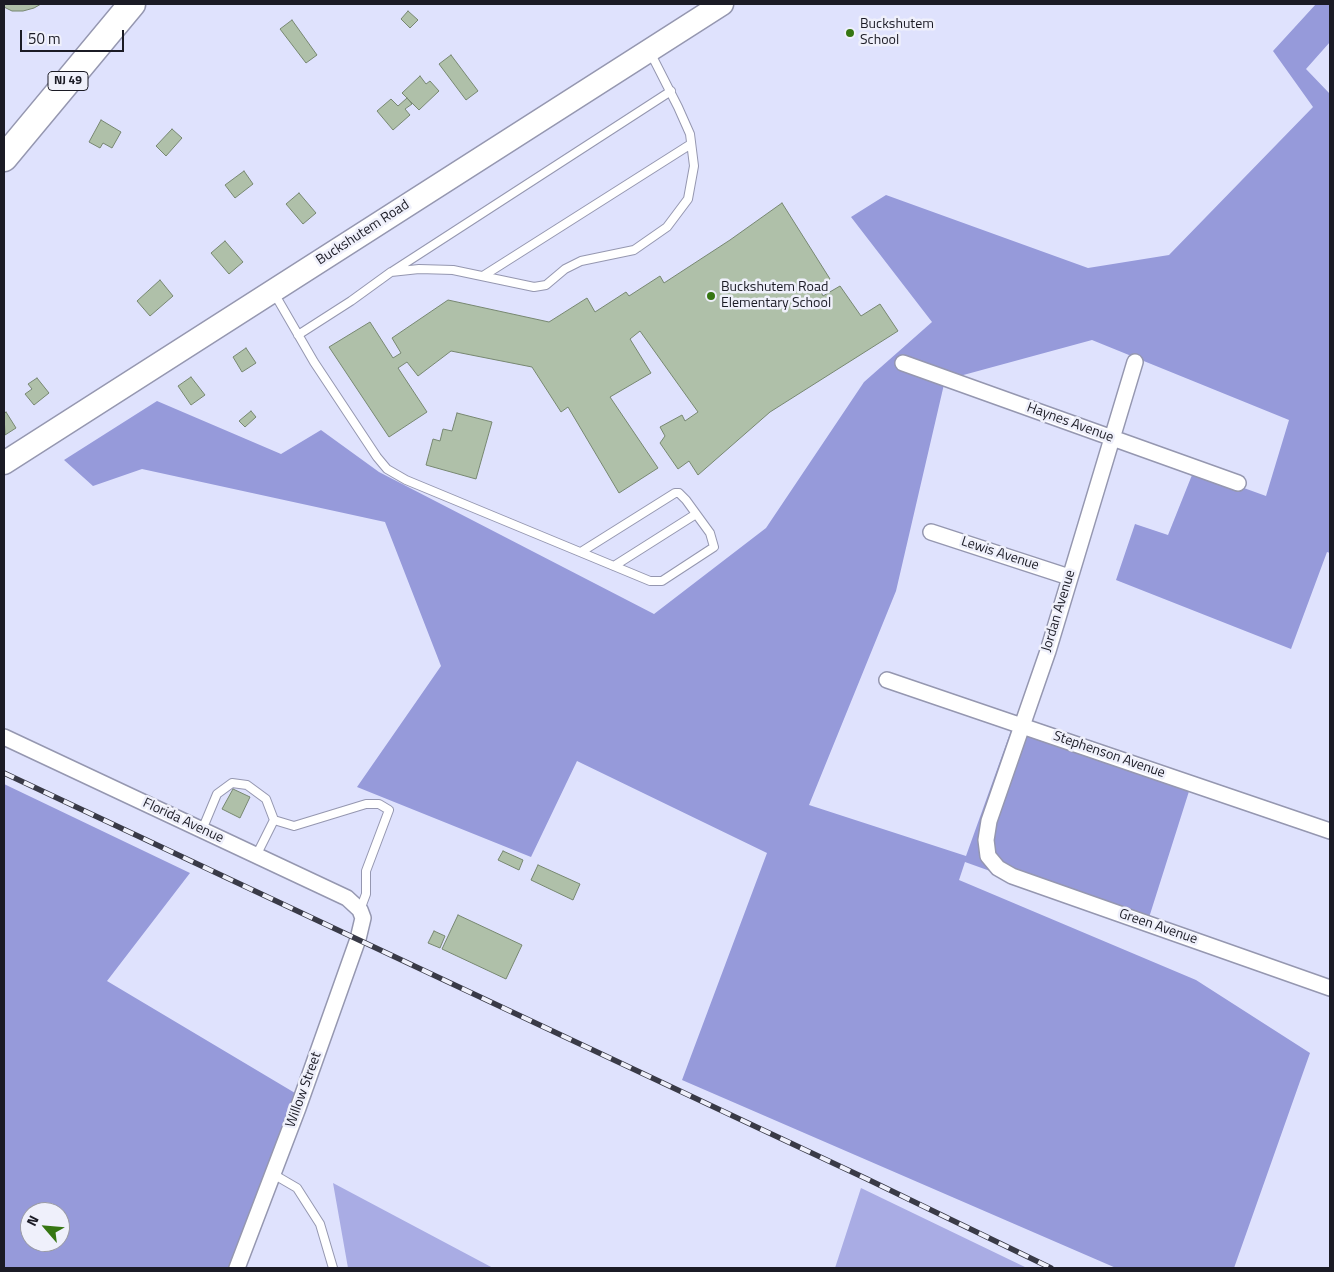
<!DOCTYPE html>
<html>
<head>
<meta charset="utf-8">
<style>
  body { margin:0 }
  #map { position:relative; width:1334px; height:1272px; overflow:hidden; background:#dfe2fd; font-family:"Titillium Web",sans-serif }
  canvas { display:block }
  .frame { position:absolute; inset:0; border:5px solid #1b1b25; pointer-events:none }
  .north { position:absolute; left:20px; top:1202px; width:50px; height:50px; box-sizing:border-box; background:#eff0fb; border:1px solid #9a9ba5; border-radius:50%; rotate:297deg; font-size:14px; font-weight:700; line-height:20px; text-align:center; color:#1b1b25 }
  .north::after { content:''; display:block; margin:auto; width:18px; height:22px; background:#367612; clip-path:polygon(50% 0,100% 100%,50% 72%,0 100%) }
  .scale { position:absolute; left:20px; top:30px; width:104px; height:22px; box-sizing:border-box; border:2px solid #1b1b25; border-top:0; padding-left:6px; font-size:15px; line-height:18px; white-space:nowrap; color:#1b1b25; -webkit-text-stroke:4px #eff0fb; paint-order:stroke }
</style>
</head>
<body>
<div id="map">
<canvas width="1334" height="1272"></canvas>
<div class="frame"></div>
<div class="north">N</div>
<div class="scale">50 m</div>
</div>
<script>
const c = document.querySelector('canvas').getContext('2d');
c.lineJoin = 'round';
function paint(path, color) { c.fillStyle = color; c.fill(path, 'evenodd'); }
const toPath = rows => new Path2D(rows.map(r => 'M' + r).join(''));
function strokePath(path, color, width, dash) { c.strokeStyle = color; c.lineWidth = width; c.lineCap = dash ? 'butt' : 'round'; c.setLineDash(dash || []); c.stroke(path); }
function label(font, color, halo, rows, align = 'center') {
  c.font = font + ' "Titillium Web",sans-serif'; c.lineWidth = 5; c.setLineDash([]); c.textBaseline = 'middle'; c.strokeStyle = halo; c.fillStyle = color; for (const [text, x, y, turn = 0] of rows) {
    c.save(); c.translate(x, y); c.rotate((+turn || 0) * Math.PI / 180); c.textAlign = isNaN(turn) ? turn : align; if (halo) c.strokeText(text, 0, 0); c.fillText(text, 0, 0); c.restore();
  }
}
const green = toPath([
  [333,1183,493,1268,348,1268],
  [861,1188,1027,1268,835,1268]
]);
const forest = toPath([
  [1316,4,1330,4,1330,42,1306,69,1330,94,1330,553,1327,552,1291,649,1116,580,1135,524,1168,535,1194,470,1266,496,1289,420,1092,340,945,380,896,591,809,805,966,856,1014,722,1191,785,1146,927,965,862,959,880,1196,980,1310,1053,1234,1268,1116,1268,682,1080,767,853,577,761,531,857,357,787,441,666,385,522,142,469,93,486,64,460,157,401,281,454,321,430,379,472,654,614,766,528,864,382,932,322,851,217,886,195,1088,268,1169,255,1313,107,1273,51],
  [4,784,190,873,107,981,295,1093,232,1268,4,1268],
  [30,1212,60,1212,60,1242,30,1242]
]);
const building = toPath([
  [4,4,41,4,34,8,23,11,12,11,4,7,4,4],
  [408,11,418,20,410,28,401,19,408,11],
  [292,20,317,55,306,63,280,29,292,20],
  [451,55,478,91,466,100,439,64,451,55],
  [420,76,426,84,430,81,439,91,419,110,402,93,420,76],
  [407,98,412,104,405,109,410,115,393,130,377,111,391,99,398,106,407,98],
  [101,120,121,132,112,148,103,143,100,148,89,142,101,120],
  [172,129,182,138,166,156,156,146,172,129],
  [244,171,253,184,235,198,225,185,244,171],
  [299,193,316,213,303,224,286,204,299,193],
  [782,203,830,279,819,288,823,296,840,286,861,316,880,304,898,331,770,412,698,475,689,461,678,469,660,443,665,436,660,427,682,415,685,421,698,412,640,331,630,339,651,373,610,397,658,468,619,493,568,407,561,412,532,367,451,351,418,376,407,362,398,368,427,412,389,437,329,347,370,322,393,358,401,353,392,338,448,300,549,322,587,298,595,312,626,292,629,296,660,276,664,283,730,240,782,203],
  [225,241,243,262,229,274,211,253,225,241],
  [160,280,173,296,150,316,137,301,160,280],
  [246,348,256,363,242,372,233,357,246,348],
  [191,377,205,395,191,405,178,386,191,377],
  [37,378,49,393,34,405,25,394,32,389,28,384,37,378],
  [251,411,256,417,245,427,239,421,251,411],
  [6,412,16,428,5,435,4,414,6,412],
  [457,413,492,422,476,479,426,465,433,439,440,441,443,429,452,431,457,413],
  [233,789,250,797,240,818,222,809,233,789],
  [503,851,523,860,519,870,498,860,503,851],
  [538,865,580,884,573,900,531,880,538,865],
  [458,915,522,945,506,979,442,949,458,915],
  [434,931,445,936,440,948,428,943,434,931]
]);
const service = toPath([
  [393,271,671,91],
  [483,276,691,144],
  [274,293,314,362,377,457,387,469,406,480,650,581,662,581,714,547,710,533,686,500,679,493,675,493,581,552],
  [298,335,351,301,391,272,419,269,453,270,534,287,546,285,565,269,581,261,634,250,667,227,688,199,694,166,690,134,678,107,650,52],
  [614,566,696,514],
  [202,830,217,794,232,783,247,785,266,799,274,820],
  [256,856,274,820,294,826,366,804,379,804,389,810,366,871,366,894,360,910],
  [273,1174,297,1188,320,1224,333,1268]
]);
const minor = toPath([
  [1135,362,1048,651,989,821,986,840,988,856,998,868,1012,876,1330,988],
  [903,363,1238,483],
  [931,532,1069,577],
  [887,680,1330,831],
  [4,737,347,898,360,910,363,918,358,939,298,1108,237,1268]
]);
const secondary = toPath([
  [4,463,722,4]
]);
const trunk = toPath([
  [4,158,132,4]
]);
const rail = toPath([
  [4,773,867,1179,1051,1268]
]);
const markers = [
  [850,33,5,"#367612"],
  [711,296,5,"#367612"]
];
const shields = [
  [68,81,40]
];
const shieldNames = [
  ["NJ 49",68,81]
];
const poiNames = [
  ["Buckshutem",860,25],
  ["School",860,41],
  ["Buckshutem Road",721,288],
  ["Elementary School",721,304]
];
const streetNames = [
  ["Buckshutem Road",363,233,-33],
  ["Haynes Avenue",1070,423,20],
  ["Lewis Avenue",1000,554,18],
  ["Jordan Avenue",1059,611,-73],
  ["Stephenson Avenue",1109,755,19],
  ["Florida Avenue",183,821,25],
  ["Green Avenue",1158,927,19],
  ["Willow Street",304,1090,-70]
];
paint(green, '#a9ace4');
paint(forest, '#969ada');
paint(building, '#afc0a9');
strokePath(building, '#778771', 1);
strokePath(service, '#9597b0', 10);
strokePath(minor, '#9597b0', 18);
strokePath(secondary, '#9597b0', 25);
strokePath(trunk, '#9597b0', 29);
strokePath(service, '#fff', 8);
strokePath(minor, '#fff', 15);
strokePath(secondary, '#fff', 22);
strokePath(trunk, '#fff', 26);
strokePath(rail, '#393a47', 5.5);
strokePath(rail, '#eff0fb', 4, [11]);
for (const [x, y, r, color] of markers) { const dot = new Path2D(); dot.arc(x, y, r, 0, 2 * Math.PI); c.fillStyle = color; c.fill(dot); strokePath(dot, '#eff0fb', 2); }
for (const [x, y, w] of shields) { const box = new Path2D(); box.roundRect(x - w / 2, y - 9.5, w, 19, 4); c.fillStyle = '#eff0fb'; c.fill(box); strokePath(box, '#1b1b25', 1); }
label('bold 12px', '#1b1b25', null, shieldNames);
label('14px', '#1b1b25', '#eff0fb', poiNames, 'left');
label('14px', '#1b1b25', '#eff0fb', streetNames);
</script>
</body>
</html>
